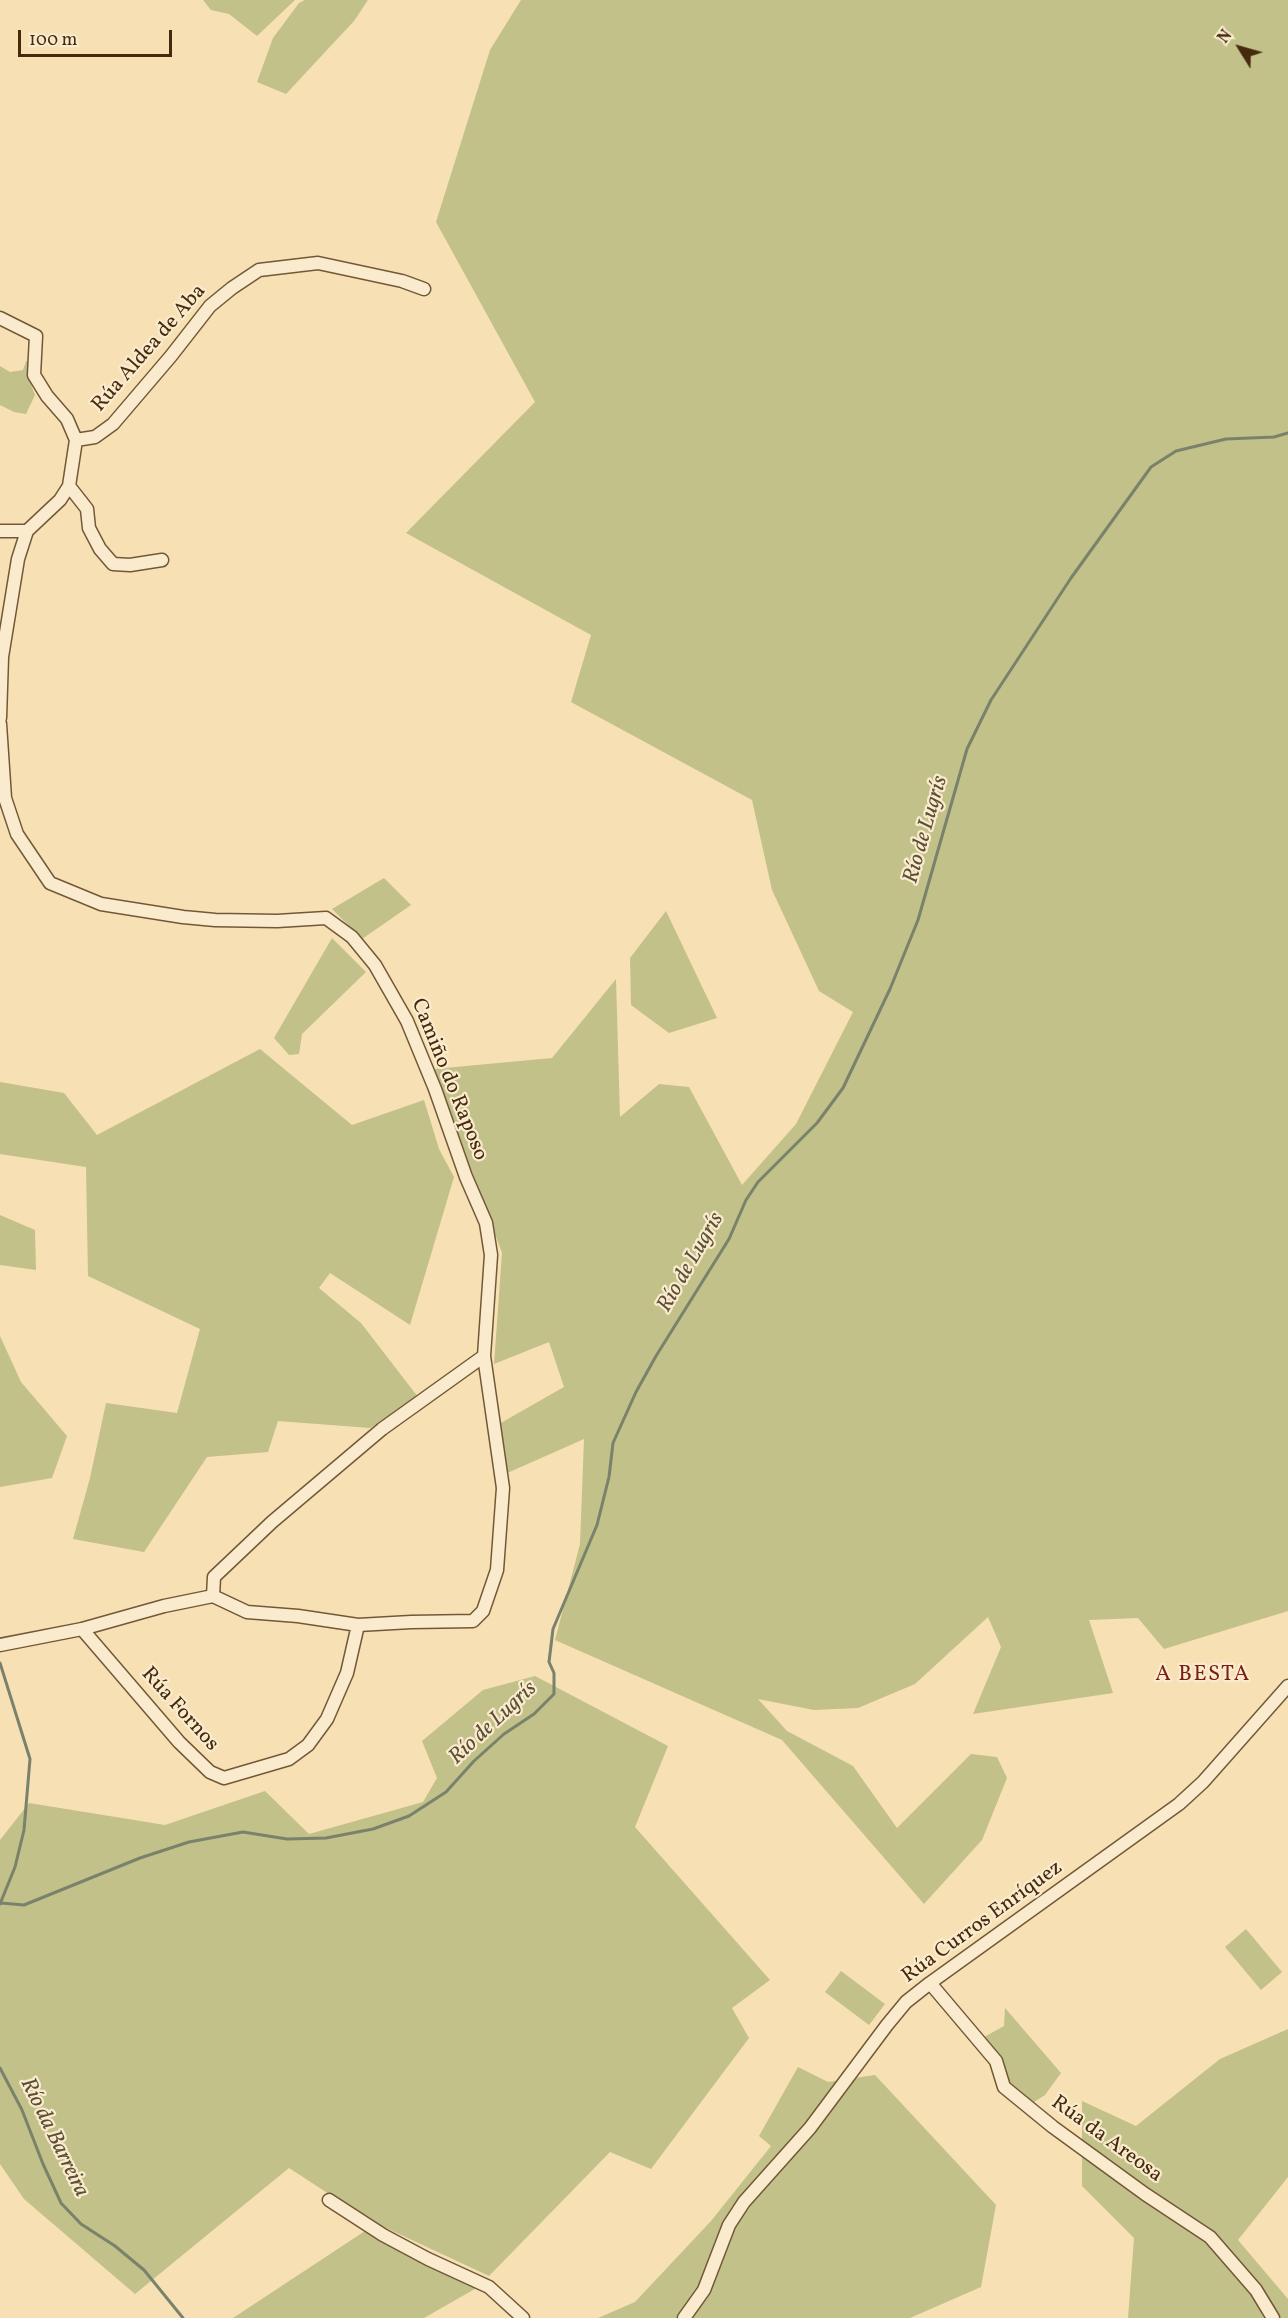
<!DOCTYPE html>
<html>
<head>
<meta charset="utf-8">
<style>
  body { margin:0 }
  #map { position:relative; width:1288px; height:2318px; overflow:hidden; background:#f7e0b4; font-family:Vollkorn,serif }
  canvas { display:block }
  .north { position:absolute; left:1210px; top:18px; width:60px; height:60px; -webkit-text-stroke:4px #faebce; paint-order:stroke; rotate:307deg; font-size:16px; font-weight:700; line-height:24px; text-align:center; color:#452a0d }
  .north::after { content:''; display:block; margin:auto; width:21px; height:27px; background:#452a0d; clip-path:polygon(50% 0,100% 100%,50% 72%,0 100%) }
  .scale { position:absolute; left:18px; top:30px; width:154px; height:27px; box-sizing:border-box; border:3px solid #452a0d; border-top:0; padding-left:8px; font-size:18px; line-height:21px; white-space:nowrap; color:#452a0d; -webkit-text-stroke:4px #faebce; paint-order:stroke }
</style>
</head>
<body>
<div id="map">
<canvas width="1288" height="2318"></canvas>
<div class="north">N</div>
<div class="scale">100 m</div>
</div>
<script>
const c = document.querySelector('canvas').getContext('2d');
c.lineJoin = 'round';
function paint(path, color) { c.fillStyle = color; c.fill(path, 'evenodd'); }
const toPath = rows => new Path2D(rows.map(r => 'M' + r).join(''));
function strokePath(path, color, width, dash) { c.strokeStyle = color; c.lineWidth = width; c.lineCap = dash ? 'butt' : 'round'; c.setLineDash(dash || []); c.stroke(path); }
function label(font, color, halo, rows, align = 'center') {
  c.font = font + ' Vollkorn,serif'; c.lineWidth = 4.5; c.setLineDash([]); c.textBaseline = 'middle'; c.strokeStyle = halo; c.fillStyle = color; for (const [text, x, y, turn = 0] of rows) {
    c.save(); c.translate(x, y); c.rotate((+turn || 0) * Math.PI / 180); c.textAlign = isNaN(turn) ? turn : align; if (halo) c.strokeText(text, 0, 0); c.fillText(text, 0, 0); c.restore();
  }
}
const green = toPath([
  [203,0,295,0,257,36,229,14,211,10],
  [305,0,368,0,354,21,286,94,257,82,273,38,299,3],
  [521,0,1288,0,1288,1611,1164,1649,1138,1618,1089,1620,1113,1693,973,1714,1001,1647,988,1617,915,1684,858,1708,814,1710,758,1699,787,1731,853,1766,897,1828,971,1754,997,1757,1007,1778,982,1840,924,1904,782,1740,555,1640,580,1544,584,1439,505,1474,499,1424,564,1387,549,1342,494,1364,502,1253,434,1069,552,1058,616,979,620,1117,659,1084,689,1087,742,1185,796,1124,853,1012,819,991,772,890,752,800,571,702,591,635,406,533,535,402,436,222,490,50],
  [26,361,31,362,27,374,35,395,26,414,14,412,0,405,0,366,10,372,23,370],
  [384,878,411,905,362,939,332,909],
  [666,911,717,1018,669,1033,631,1005,630,958],
  [332,938,366,972,302,1034,299,1054,289,1055,274,1038],
  [260,1049,352,1125,424,1100,439,1149,454,1177,410,1325,330,1273,319,1288,361,1323,418,1397,370,1428,278,1421,268,1452,207,1457,144,1552,73,1539,90,1478,106,1403,177,1413,200,1329,88,1276,86,1167,0,1154,0,1082,64,1093,97,1135],
  [0,1215,35,1230,36,1270,0,1265],
  [0,1336,21,1382,67,1436,52,1478,0,1487],
  [535,1676,668,1746,635,1827,770,1980,732,2008,749,2038,651,2169,610,2152,489,2276,369,2220,289,2168,135,2294,24,2199,0,2164,0,1840,29,1803,165,1825,265,1791,309,1834,423,1802,437,1778,422,1741,483,1690],
  [1246,1929,1282,1972,1261,1990,1225,1947],
  [841,1971,885,2004,869,2025,825,1992],
  [1005,2008,1061,2073,1045,2095,1031,2104,1008,2084,1001,2061,984,2037,1004,2026],
  [1288,2029,1288,2177,1238,2240,1288,2299,1288,2318,1128,2318,1134,2238,1082,2186,1082,2101,1136,2126,1220,2059],
  [798,2067,828,2082,875,2075,996,2205,981,2287,910,2318,598,2318,635,2302,711,2221,771,2146,759,2136],
  [365,2231,480,2286,424,2318,233,2318]
]);
const stream = toPath([
  [0,1663,30,1759,24,1830,15,1867,0,1904],
  [1,1903,24,1905,140,1858,189,1842,243,1832,287,1839,326,1838,373,1829,409,1816,446,1792,474,1761,504,1734,534,1714,554,1694,554,1673,549,1662,553,1629,597,1525,609,1477,613,1443,636,1392,656,1356,729,1239,746,1200,758,1182,817,1123,843,1088,890,989,918,920,967,749,991,700,1071,578,1151,467,1176,451,1226,439,1274,437,1288,433],
  [0,2068,22,2110,43,2164,61,2203,81,2224,115,2246,144,2270,183,2318]
]);
const minor = toPath([
  [0,318,36,336,34,375,47,396,67,419,76,440,69,486,60,500,27,531,0,531],
  [76,440,95,437,113,424,171,356,210,306,232,288,259,270,318,263,402,281,424,289],
  [69,486,87,509,89,528,100,549,113,564,130,565,162,560],
  [0,718,2,657,18,559,27,531],
  [0,724,5,798,17,834,50,883,101,904,183,917,215,920,277,921,326,918,352,937,375,965,407,1021,435,1089,466,1177,486,1223,491,1255,484,1356,503,1488,497,1570,483,1611,473,1621,411,1622,358,1625,298,1616,247,1612,213,1596,164,1606,82,1629,0,1645],
  [213,1596,214,1577,272,1522,382,1429,484,1356],
  [82,1629,179,1742,210,1772,224,1778,289,1759,308,1745,327,1719,347,1673,358,1625],
  [930,1983,996,2061,1004,2087,1053,2127,1145,2194,1210,2237,1256,2290,1273,2318],
  [329,2200,383,2235,428,2259,489,2287,523,2318],
  [684,2318,704,2290,729,2225,744,2202,810,2128,887,2025,906,2002,930,1983,1179,1804,1203,1782,1288,1686]
]);
const streetNames = [
  ["Rúa Aldea de Aba",150,349,-49],
  ["Camiño do Raposo",448,1080,68],
  ["Rúa Fornos",179,1710,48],
  ["Rúa Curros Enríquez",983,1923,-36],
  ["Rúa da Areosa",1106,2140,36]
];
const waterNames = [
  ["Río de Lugrís",927,830,-74],
  ["Río de Lugrís",692,1263,-60],
  ["Río de Lugrís",494,1724,-43],
  ["Río da Barreira",53,2138,64]
];
const neighbourhoodNames = [
  ["A BESTA",1203,1676]
];
paint(green, '#c2c189');
strokePath(stream, '#7a826c', 3);
strokePath(minor, '#725837', 15);
strokePath(minor, '#faebce', 12);
label('21px', '#452a0d', '#faebce', streetNames);
label('italic 22px', '#5b4f35', '#faebce', waterNames);
c.letterSpacing = '1.5px';
label('22px', '#7a1f14', '#faebce', neighbourhoodNames);
c.letterSpacing = '0px';
</script>
</body>
</html>
